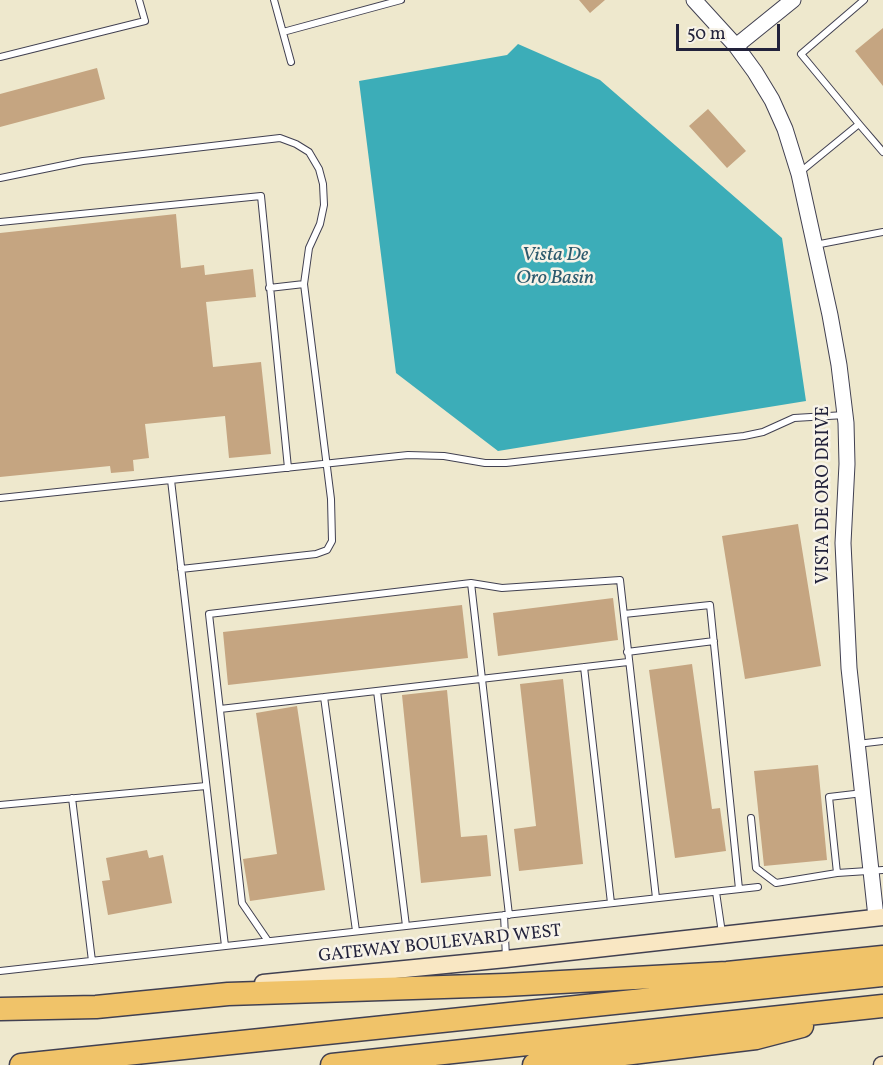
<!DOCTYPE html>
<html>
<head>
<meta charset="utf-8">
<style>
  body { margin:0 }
  #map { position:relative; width:883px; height:1065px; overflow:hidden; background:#eee8cd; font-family:Vollkorn,serif }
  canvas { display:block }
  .scale { position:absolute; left:676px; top:24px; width:104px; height:27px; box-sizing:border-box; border:3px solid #22223b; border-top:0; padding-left:8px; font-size:18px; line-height:21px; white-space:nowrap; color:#22223b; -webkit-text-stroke:4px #f7f3e8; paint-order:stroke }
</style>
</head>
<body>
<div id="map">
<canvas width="883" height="1065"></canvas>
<div class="scale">50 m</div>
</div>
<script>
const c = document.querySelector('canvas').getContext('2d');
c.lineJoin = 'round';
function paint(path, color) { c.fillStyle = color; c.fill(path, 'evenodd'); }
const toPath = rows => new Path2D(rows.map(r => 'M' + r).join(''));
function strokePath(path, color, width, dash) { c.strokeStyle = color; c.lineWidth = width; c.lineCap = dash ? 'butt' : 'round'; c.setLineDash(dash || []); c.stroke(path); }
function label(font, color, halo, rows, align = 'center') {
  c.font = font + ' Vollkorn,serif'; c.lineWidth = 5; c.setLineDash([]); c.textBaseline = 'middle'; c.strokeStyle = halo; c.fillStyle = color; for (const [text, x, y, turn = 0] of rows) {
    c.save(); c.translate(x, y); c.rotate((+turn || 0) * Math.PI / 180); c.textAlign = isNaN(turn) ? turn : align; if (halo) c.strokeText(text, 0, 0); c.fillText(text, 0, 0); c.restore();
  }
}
const water = toPath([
  [518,44,600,80,782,238,806,401,498,451,396,373,359,81,507,55]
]);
const building = toPath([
  [579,0,605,0,590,13],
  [883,28,883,86,855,51],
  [97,68,105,99,0,127,0,94],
  [708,109,746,151,727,168,689,126],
  [176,214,181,268,204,265,205,275,253,269,256,297,206,302,213,367,261,362,271,454,229,458,225,416,145,424,149,458,133,460,134,471,111,473,110,466,0,477,0,233],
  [798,524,821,666,745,679,722,536],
  [613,598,618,640,498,656,493,613],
  [462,605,468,658,228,685,223,632],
  [692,664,712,809,720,808,726,851,675,858,649,670],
  [563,679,583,864,519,871,514,829,536,826,520,684],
  [447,690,461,837,487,835,491,876,421,883,402,695],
  [297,706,325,890,250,901,243,859,277,854,256,713],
  [818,765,827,860,764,866,754,771],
  [147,850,149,858,163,855,172,903,108,915,102,881,110,880,106,858]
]);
const service = toPath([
  [274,0,291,62],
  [283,32,401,0],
  [0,57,145,21,139,0],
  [859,124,883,152],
  [799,173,859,124,801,54,864,0],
  [0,178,83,161,280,138,296,144,309,152,319,169,323,184,324,205,320,224,309,248,304,284,331,499,332,541,327,550,316,554,181,569],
  [0,222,261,196,288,468],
  [815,245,883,232],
  [269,288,304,284],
  [171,480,225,946],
  [0,498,408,455,444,456,485,463,506,463,744,436,763,432,794,418,845,415],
  [471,583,509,915],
  [624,614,710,605,739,889],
  [627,652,714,641],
  [584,667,611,903],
  [377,691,406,926],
  [324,697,356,931],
  [220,709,628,662],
  [857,744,883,741],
  [72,798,92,961],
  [0,805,206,786],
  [751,818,756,868,776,883,837,873,883,870],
  [837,873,829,797,863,793],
  [716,892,722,933],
  [504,915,506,958],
  [268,941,242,903,209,614,471,583,502,588,620,580,656,898],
  [0,971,758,887]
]);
const tertiary = toPath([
  [694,0,736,46,755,72,772,100,785,129,799,174,830,315,839,365,846,423,847,464,843,543,849,668,876,917],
  [736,46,793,0]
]);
const secondary = toPath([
  [263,983,506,959,883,917],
  [882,1065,883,1065]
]);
const motorway = toPath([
  [0,1009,96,1007,228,994,505,985,727,973,883,957],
  [21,1065,883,975],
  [332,1065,883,1006],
  [534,1065,756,1038,802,1026]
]);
const streetNames = [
  ["VISTA DE ORO DRIVE",825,495,-90],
  ["GATEWAY BOULEVARD WEST",440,945,-6]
];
const waterNames = [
  ["Vista De",555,256],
  ["Oro Basin",555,279]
];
paint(water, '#3cadb8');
paint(building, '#c5a581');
strokePath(service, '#414051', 8);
strokePath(tertiary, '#414051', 17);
strokePath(secondary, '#414051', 19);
strokePath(motorway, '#414051', 25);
strokePath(service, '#fff', 6);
strokePath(tertiary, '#fff', 15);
strokePath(secondary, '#f9e7c3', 16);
strokePath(motorway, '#f0c369', 22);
label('18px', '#22223b', '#f7f3e8', streetNames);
label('italic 20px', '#2c5a6d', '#f7f3e8', waterNames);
</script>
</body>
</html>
